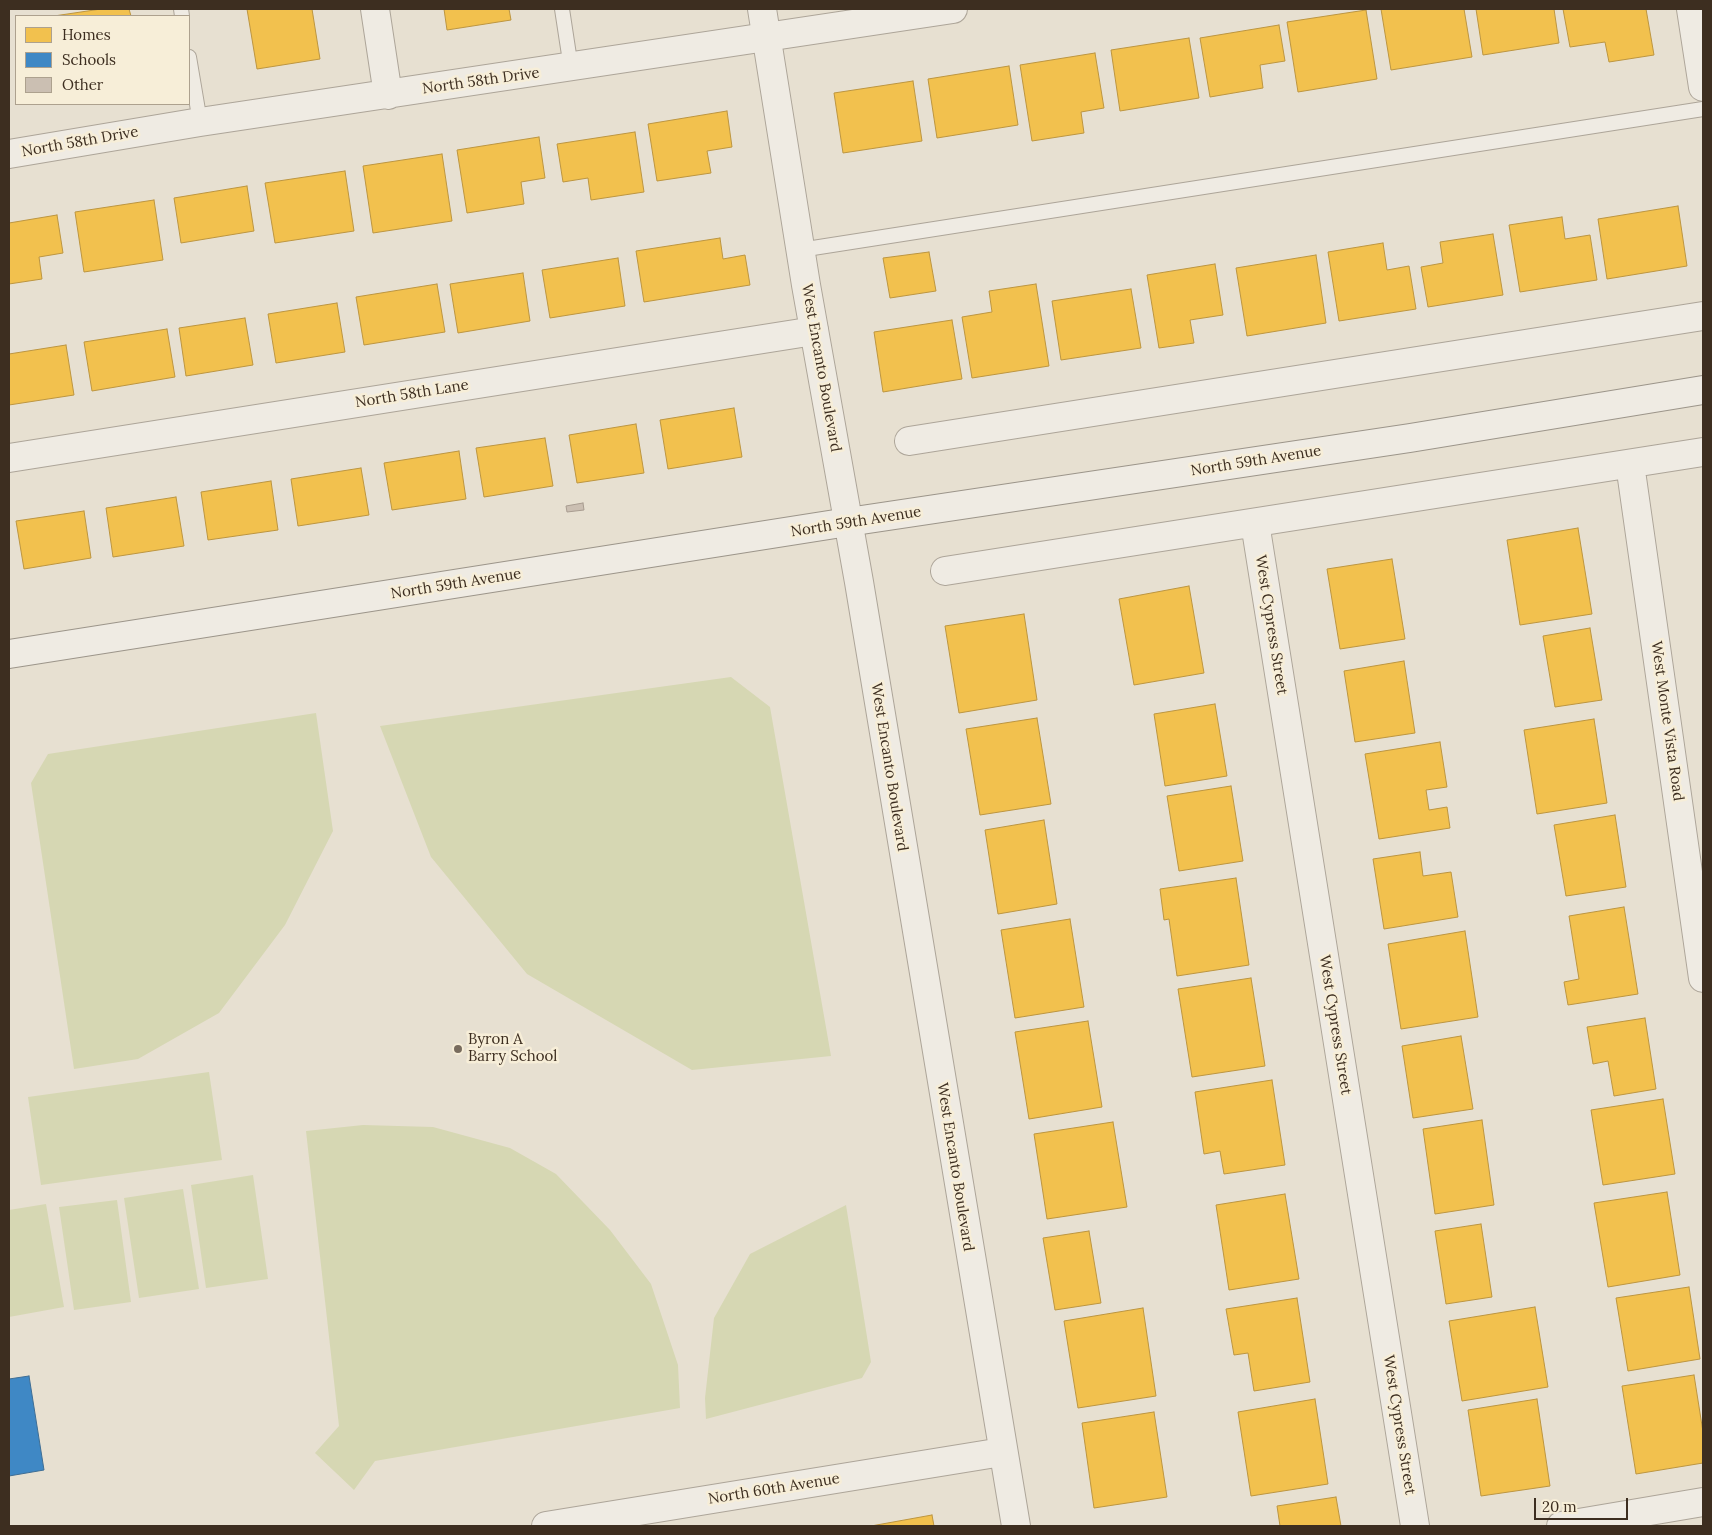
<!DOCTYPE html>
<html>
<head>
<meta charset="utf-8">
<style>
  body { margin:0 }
  #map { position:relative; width:1712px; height:1535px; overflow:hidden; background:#e7e0d1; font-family:Lora,serif }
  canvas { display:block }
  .frame { position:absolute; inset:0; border:10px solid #3d2e20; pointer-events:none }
  .legend { position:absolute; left:15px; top:15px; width:175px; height:90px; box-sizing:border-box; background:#f7eed8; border:1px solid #ada18e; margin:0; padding:6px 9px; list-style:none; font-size:15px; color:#3d2e20 }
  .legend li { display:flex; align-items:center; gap:10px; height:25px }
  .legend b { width:25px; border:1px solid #ada18e }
  .scale { position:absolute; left:1534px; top:1498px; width:94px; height:22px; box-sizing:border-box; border:2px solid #3d2e20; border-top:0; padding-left:6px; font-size:15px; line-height:18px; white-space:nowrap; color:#3d2e20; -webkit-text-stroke:4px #f7eed8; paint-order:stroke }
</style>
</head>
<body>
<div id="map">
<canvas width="1712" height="1535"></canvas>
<div class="frame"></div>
<ul class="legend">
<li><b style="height:14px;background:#f2c14e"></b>Homes</li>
<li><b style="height:14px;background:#3f88c5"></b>Schools</li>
<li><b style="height:14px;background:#cbbfb2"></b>Other</li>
</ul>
<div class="scale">20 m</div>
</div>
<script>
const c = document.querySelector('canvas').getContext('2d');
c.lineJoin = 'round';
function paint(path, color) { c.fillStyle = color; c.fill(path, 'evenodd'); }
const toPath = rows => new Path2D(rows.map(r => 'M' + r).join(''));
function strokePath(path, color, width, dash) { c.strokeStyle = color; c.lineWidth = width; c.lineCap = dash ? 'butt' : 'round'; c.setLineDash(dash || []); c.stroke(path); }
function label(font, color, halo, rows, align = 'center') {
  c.font = font + ' Lora,serif'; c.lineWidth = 5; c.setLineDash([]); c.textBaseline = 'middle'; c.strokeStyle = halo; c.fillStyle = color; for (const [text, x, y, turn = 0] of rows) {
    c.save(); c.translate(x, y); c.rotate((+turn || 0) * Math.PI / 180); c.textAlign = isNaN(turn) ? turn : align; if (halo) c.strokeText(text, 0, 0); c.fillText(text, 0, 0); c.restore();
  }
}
const green = toPath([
  [731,677,770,707,831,1056,692,1070,527,974,431,857,380,726],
  [316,713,333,831,285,925,219,1013,138,1059,74,1069,31,783,48,754],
  [209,1072,222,1160,41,1185,28,1097],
  [363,1125,433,1127,510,1148,556,1174,610,1230,651,1284,678,1365,680,1408,375,1461,354,1490,315,1453,339,1426,306,1131],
  [253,1175,268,1279,206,1288,191,1185],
  [183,1189,199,1289,139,1298,124,1198],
  [117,1200,131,1302,74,1310,59,1207],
  [46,1204,64,1307,9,1317,9,1210],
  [846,1205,871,1362,862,1378,706,1419,705,1398,714,1318,750,1254]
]);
const homes = toPath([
  [101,9,129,9,131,16,54,16,101,9],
  [247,9,312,9,320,59,257,69,247,9],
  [444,9,509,9,511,20,447,30,444,9],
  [1381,9,1464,9,1472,57,1391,70,1381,9],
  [1476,9,1554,9,1559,43,1483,55,1476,9],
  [1563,9,1646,9,1654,55,1609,62,1605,42,1570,47,1563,9],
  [1366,10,1377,79,1298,92,1287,22,1366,10],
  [1279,25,1285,61,1260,65,1263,88,1210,97,1200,38,1279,25],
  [1189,38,1199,98,1120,111,1111,50,1189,38],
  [1095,53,1104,108,1081,112,1084,133,1032,141,1020,65,1095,53],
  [1009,66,1018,125,937,138,928,79,1009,66],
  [913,81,922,141,843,153,834,93,913,81],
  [727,111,732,147,707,151,711,173,657,181,648,124,727,111],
  [635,132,644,192,591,200,588,178,563,182,557,144,635,132],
  [539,137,545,178,521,182,524,204,467,213,457,150,539,137],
  [442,154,452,221,373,233,363,166,442,154],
  [345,171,354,231,275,243,265,183,345,171],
  [247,186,254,231,181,243,174,198,247,186],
  [154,200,163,260,84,272,75,212,154,200],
  [1678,206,1687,266,1607,279,1598,219,1678,206],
  [57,215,63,253,39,257,42,279,9,284,9,223,57,215],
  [1562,217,1565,239,1590,235,1597,280,1520,292,1509,225,1562,217],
  [1493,234,1503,295,1428,307,1421,267,1443,263,1440,242,1493,234],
  [720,238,723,259,745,255,750,285,644,302,636,251,720,238],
  [1383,243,1387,270,1409,266,1416,309,1339,321,1328,252,1383,243],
  [929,252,936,291,890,298,883,258,929,252],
  [1316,255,1326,323,1247,336,1236,268,1316,255],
  [618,258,625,306,550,318,542,270,618,258],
  [1215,264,1223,315,1190,320,1194,343,1159,348,1147,275,1215,264],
  [523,273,530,321,458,333,450,284,523,273],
  [437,284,445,332,364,345,356,297,437,284],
  [1036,284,1049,366,972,378,962,317,992,312,989,291,1036,284],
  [1131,289,1141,348,1061,360,1052,301,1131,289],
  [337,303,345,352,276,363,268,314,337,303],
  [245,318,253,365,186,376,179,328,245,318],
  [952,320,962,379,883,392,874,332,952,320],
  [167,329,175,377,92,391,84,342,167,329],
  [66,345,74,395,9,405,9,354,66,345],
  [734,408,742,457,668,469,660,420,734,408],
  [636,424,644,473,577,483,569,435,636,424],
  [545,438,553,486,484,497,476,448,545,438],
  [459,451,466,499,392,510,384,463,459,451],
  [361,468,369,515,298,526,291,479,361,468],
  [271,481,278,530,208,540,201,492,271,481],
  [176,497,184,546,113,557,106,508,176,497],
  [84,511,91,558,24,569,16,521,84,511],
  [1578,528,1592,614,1520,625,1507,540,1578,528],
  [1392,559,1405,639,1340,649,1327,569,1392,559],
  [1189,586,1204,673,1134,685,1119,599,1189,586],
  [1024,614,1037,700,959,713,945,626,1024,614],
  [1590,628,1602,700,1555,707,1543,636,1590,628],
  [1404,661,1415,733,1355,742,1344,671,1404,661],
  [1215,704,1227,776,1165,786,1154,714,1215,704],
  [1037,718,1051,804,980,815,966,729,1037,718],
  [1594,719,1607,803,1537,814,1524,730,1594,719],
  [1440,742,1447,787,1426,790,1429,810,1447,807,1450,828,1379,839,1365,754,1440,742],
  [1231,786,1243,861,1179,871,1167,796,1231,786],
  [1615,815,1626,887,1566,896,1554,825,1615,815],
  [1044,820,1057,904,998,914,985,830,1044,820],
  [1420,852,1423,876,1451,872,1458,917,1384,929,1373,859,1420,852],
  [1236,878,1249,965,1177,976,1169,919,1164,920,1160,889,1236,878],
  [1624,907,1638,994,1568,1005,1564,982,1579,979,1569,916,1624,907],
  [1070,919,1084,1007,1015,1018,1001,930,1070,919],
  [1465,931,1478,1017,1401,1029,1388,944,1465,931],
  [1251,978,1265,1066,1192,1077,1178,989,1251,978],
  [1645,1018,1656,1089,1614,1096,1608,1061,1593,1064,1587,1027,1645,1018],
  [1088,1021,1102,1107,1029,1119,1015,1032,1088,1021],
  [1461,1036,1473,1109,1413,1118,1402,1046,1461,1036],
  [1272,1080,1285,1165,1224,1174,1220,1151,1204,1154,1195,1092,1272,1080],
  [1663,1099,1675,1174,1603,1185,1591,1110,1663,1099],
  [1482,1120,1494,1205,1435,1214,1423,1129,1482,1120],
  [1113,1122,1127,1207,1047,1219,1034,1134,1113,1122],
  [1667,1192,1680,1275,1608,1287,1594,1203,1667,1192],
  [1285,1194,1299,1279,1229,1290,1216,1205,1285,1194],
  [1481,1224,1492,1297,1446,1304,1435,1231,1481,1224],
  [1089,1231,1101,1303,1055,1310,1043,1238,1089,1231],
  [1689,1287,1700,1359,1628,1371,1616,1298,1689,1287],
  [1297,1298,1310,1382,1254,1391,1248,1353,1234,1355,1226,1309,1297,1298],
  [1535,1307,1548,1387,1462,1401,1449,1321,1535,1307],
  [1143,1308,1156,1396,1078,1408,1064,1321,1143,1308],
  [1694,1375,1703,1432,1703,1463,1636,1474,1622,1386,1694,1375],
  [1315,1399,1328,1484,1251,1496,1238,1412,1315,1399],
  [1537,1399,1550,1486,1481,1496,1468,1410,1537,1399],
  [1154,1412,1167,1497,1094,1508,1082,1423,1154,1412],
  [1336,1497,1341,1526,1280,1526,1277,1506,1336,1497],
  [932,1515,934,1526,871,1526,932,1515]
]);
const schools = toPath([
  [29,1376,44,1470,9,1476,9,1379,29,1376]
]);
const building = toPath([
  [583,503,584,510,567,512,566,506,583,503]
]);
const service = toPath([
  [181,9,182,16],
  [562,9,571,68],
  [189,57,200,122],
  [800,250,1703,109]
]);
const minor = toPath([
  [375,9,388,95],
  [1691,9,1703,87],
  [9,154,200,122,953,9],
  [909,441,1703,316],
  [9,458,814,331],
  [1630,464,1703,978],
  [1255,523,1415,1526],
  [945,571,1703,452],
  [546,1526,1002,1452],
  [1561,1526,1703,1502]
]);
const tertiary = toPath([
  [762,9,806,285,859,582,1016,1526]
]);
const secondary = toPath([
  [9,654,848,522,1410,438,1703,390]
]);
const markers = [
  [458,1049,5,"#786c5e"]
];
const streetNames = [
  ["North 58th Drive",481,81,-8],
  ["North 58th Drive",80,142,-10],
  ["West Encanto Boulevard",821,368,80],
  ["North 58th Lane",412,394,-9],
  ["North 59th Avenue",1256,461,-9],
  ["North 59th Avenue",856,522,-9],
  ["North 59th Avenue",456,584,-9],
  ["West Cypress Street",1271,625,81],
  ["West Monte Vista Road",1667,721,82],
  ["West Encanto Boulevard",889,767,81],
  ["West Cypress Street",1335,1025,81],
  ["West Encanto Boulevard",955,1167,81],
  ["West Cypress Street",1399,1425,81],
  ["North 60th Avenue",774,1489,-9]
];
const poiNames = [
  ["Byron A",468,1040],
  ["Barry School",468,1057]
];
paint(green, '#d6d7b3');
paint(homes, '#f2c14e');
strokePath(homes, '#bc9540', 1);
paint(schools, '#3f88c5');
strokePath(schools, '#3e6d94', 1);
paint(building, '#cbbfb2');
strokePath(building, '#a89c90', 1);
strokePath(service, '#ada599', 16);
strokePath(minor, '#ada599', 30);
strokePath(tertiary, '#ada599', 30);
strokePath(secondary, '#9c958a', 30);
strokePath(service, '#efebe3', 14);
strokePath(minor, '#efebe3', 28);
strokePath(tertiary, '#efebe3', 28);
strokePath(secondary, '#efebe3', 28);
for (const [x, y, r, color] of markers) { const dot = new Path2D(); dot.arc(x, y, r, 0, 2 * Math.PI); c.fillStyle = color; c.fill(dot); strokePath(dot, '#f7eed8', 2); }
label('15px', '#3d2e20', '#f7eed8', streetNames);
label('15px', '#3d2e20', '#f7eed8', poiNames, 'left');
</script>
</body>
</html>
